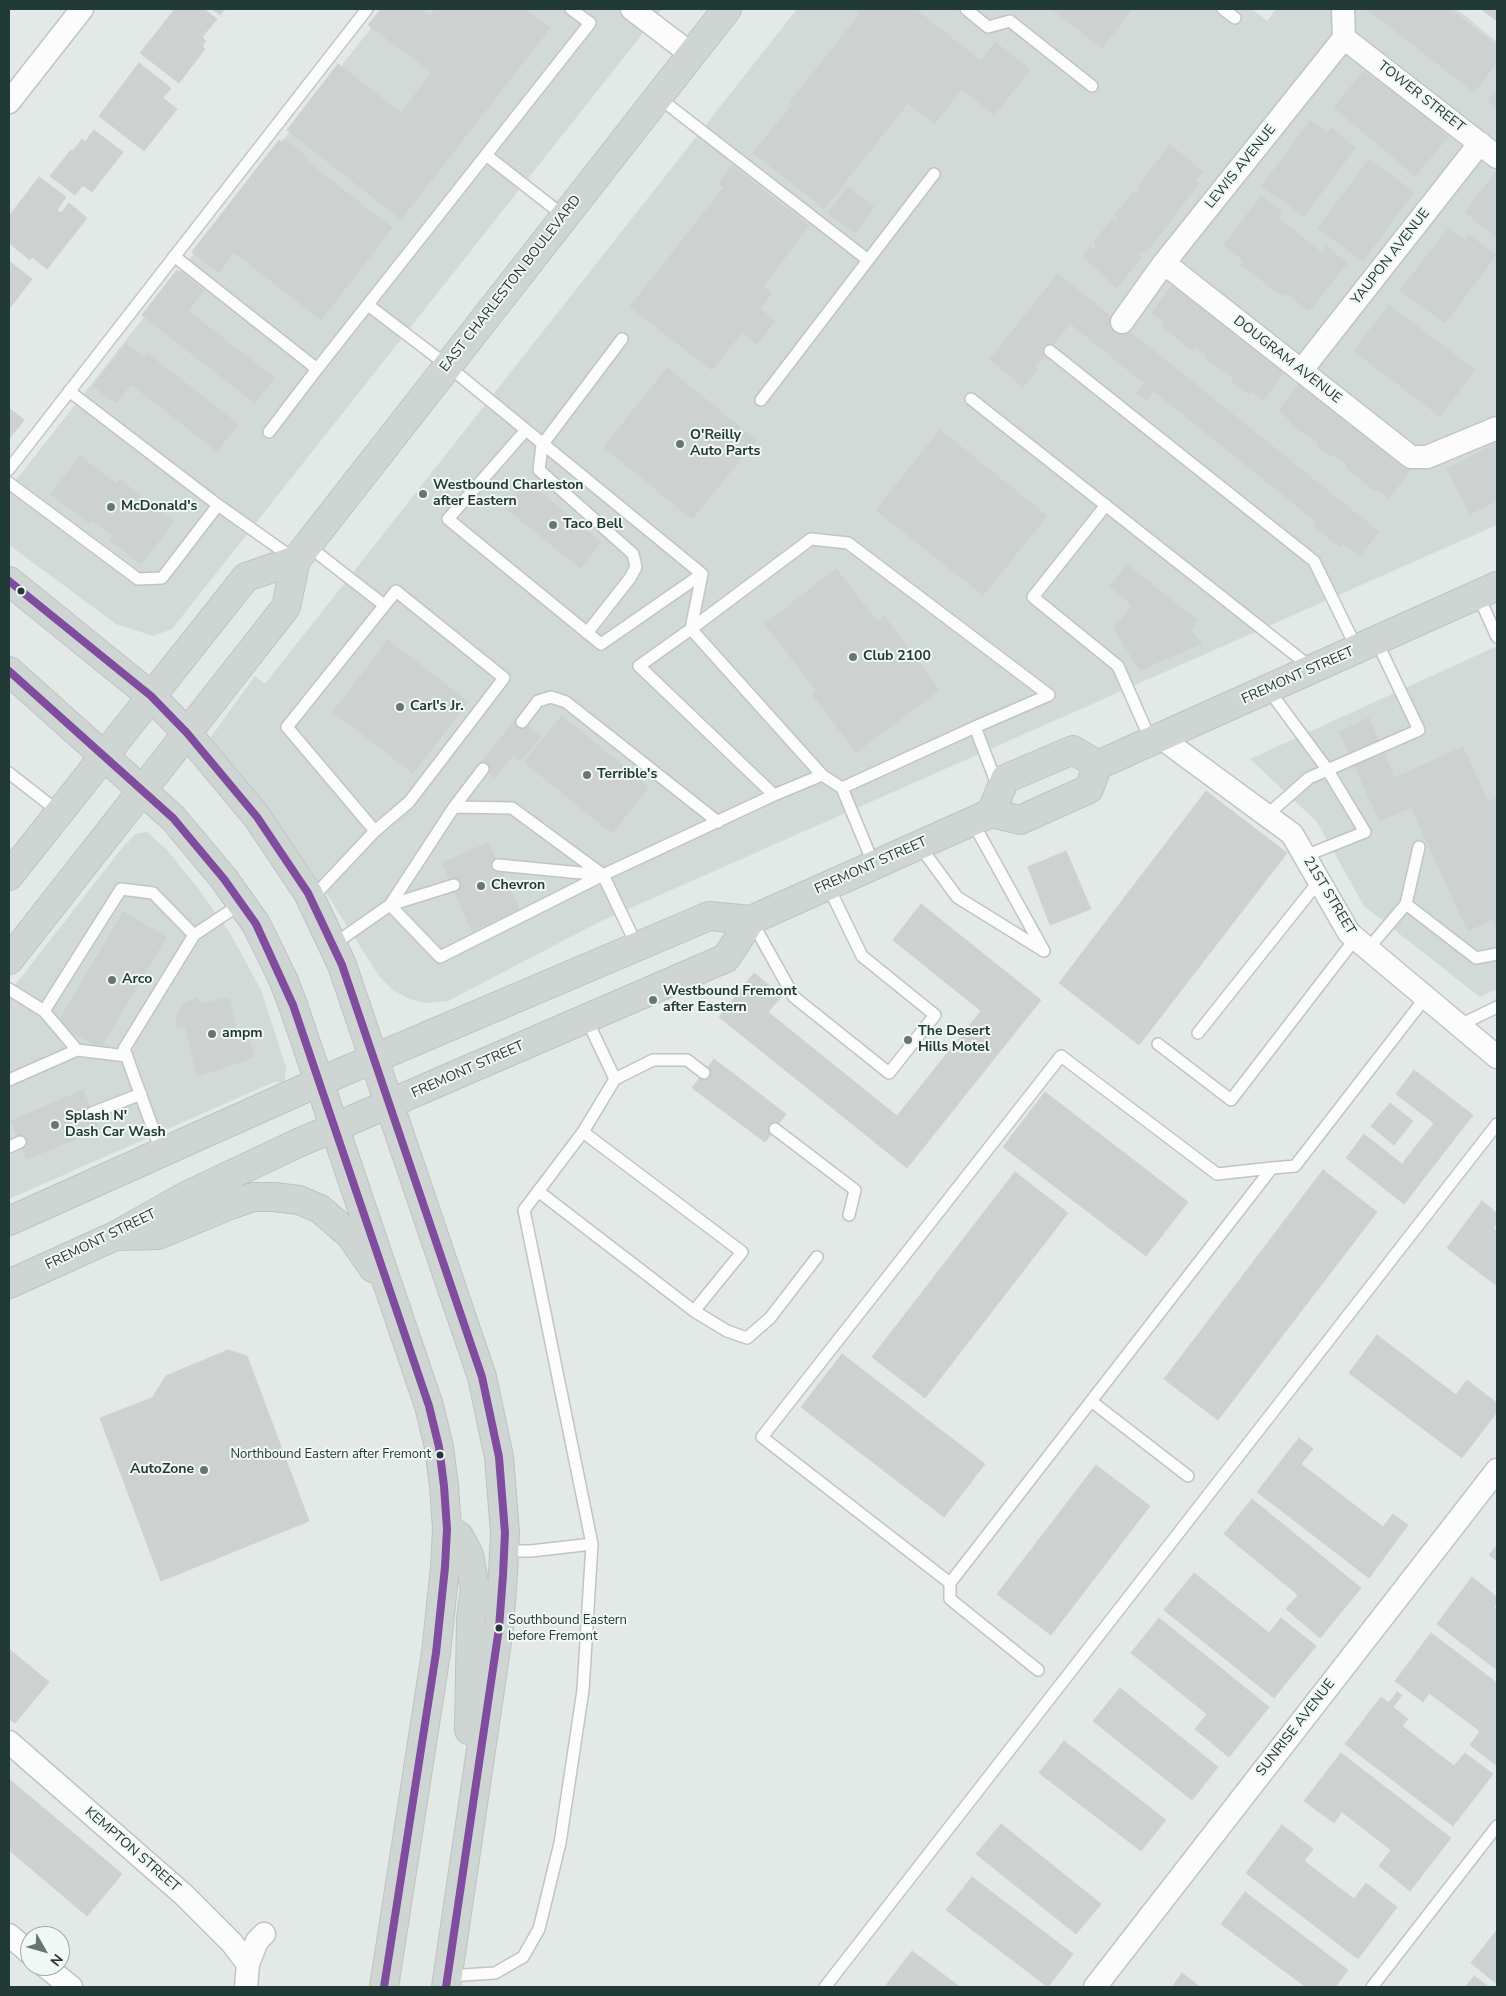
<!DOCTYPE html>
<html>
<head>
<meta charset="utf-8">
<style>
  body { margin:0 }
  #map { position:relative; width:1506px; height:1996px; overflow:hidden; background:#e3e9e6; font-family:"Nunito Sans",sans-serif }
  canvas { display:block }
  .frame { position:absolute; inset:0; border:10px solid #223a35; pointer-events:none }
  .north { position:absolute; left:20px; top:1926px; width:50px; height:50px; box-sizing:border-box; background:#f1f7f5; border:1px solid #9eaba8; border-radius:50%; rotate:128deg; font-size:14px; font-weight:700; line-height:20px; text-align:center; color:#223a35 }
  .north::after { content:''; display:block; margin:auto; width:18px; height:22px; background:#667773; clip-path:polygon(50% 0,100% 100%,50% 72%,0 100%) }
</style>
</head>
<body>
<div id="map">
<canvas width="1506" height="1996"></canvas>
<div class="frame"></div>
<div class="north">N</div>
</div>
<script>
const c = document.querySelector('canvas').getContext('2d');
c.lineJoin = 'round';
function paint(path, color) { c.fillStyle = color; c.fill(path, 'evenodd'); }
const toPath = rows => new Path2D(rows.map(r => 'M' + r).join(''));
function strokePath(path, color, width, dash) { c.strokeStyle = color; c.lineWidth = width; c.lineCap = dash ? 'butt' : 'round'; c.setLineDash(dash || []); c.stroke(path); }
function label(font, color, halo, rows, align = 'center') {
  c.font = font + ' "Nunito Sans",sans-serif'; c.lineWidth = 4; c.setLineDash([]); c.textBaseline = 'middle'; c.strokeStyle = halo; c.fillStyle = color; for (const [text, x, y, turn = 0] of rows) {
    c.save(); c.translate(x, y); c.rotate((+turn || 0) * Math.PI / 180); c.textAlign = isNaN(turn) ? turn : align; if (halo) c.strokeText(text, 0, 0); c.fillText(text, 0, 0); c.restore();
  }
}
const built = toPath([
  [386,9,662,9,172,629,153,636,116,624,9,545,9,489],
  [797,9,1252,9,1267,21,1276,9,1457,9,1497,42,1497,525,599,922,448,1001,426,1003,409,999,393,990,379,976,312,871,272,818,206,744,255,676,265,684],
  [1497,646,1497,989,1480,997,1364,906,1317,822,1250,759],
  [147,832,167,850,200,891,230,933,261,990,286,1067,285,1082,274,1082,9,1199,9,993,122,848,136,834]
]);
const building = toPath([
  [175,9,204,9,217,19,202,37,206,41,202,46,205,49,179,83,140,53,175,9],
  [212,9,225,9,220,15,212,9],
  [381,9,421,9,430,16,435,9,525,9,550,28,401,219,287,130,338,64,401,113,432,72,368,25,381,9],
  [854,9,915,9,981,61,995,42,1030,70,994,115,962,89,934,124,908,103,824,208,753,153,793,104,790,102,860,14,854,9],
  [1052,9,1132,9,1102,48,1052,9],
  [1367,9,1450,9,1497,46,1497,62,1474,92,1367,9],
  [1481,9,1497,9,1497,21,1481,9],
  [139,63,171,88,163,98,177,109,144,151,99,116,139,63],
  [1364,71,1384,87,1387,83,1448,137,1415,176,1334,107,1364,71],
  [1497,89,1497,109,1487,101,1497,89],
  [1310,121,1328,133,1332,128,1355,148,1304,216,1262,186,1310,121],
  [94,130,123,152,92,192,83,185,75,195,50,176,71,150,73,151,82,139,85,142,94,130],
  [284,139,308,158,306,161,392,228,321,320,234,252,219,273,192,252,279,140,282,142,284,139],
  [1170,145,1203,172,1195,180,1199,183,1146,252,1142,250,1137,255,1141,258,1117,288,1083,256,1090,247,1094,250,1096,246,1094,242,1112,219,1116,222,1118,218,1115,215,1134,191,1137,194,1141,191,1138,187,1170,145],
  [1369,160,1414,192,1363,261,1318,228,1369,160],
  [732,166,809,226,763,286,772,293,760,309,775,321,757,344,742,332,712,370,630,307,724,187,719,183,732,166],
  [1496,172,1497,173,1497,238,1465,212,1496,172],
  [39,177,66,197,57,210,61,213,69,203,87,218,47,269,32,257,30,260,9,243,9,216,39,177],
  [848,187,874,207,855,233,828,213,848,187],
  [1261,196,1282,211,1279,219,1322,253,1326,246,1347,263,1309,311,1286,293,1283,296,1241,265,1244,261,1224,245,1261,196],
  [1449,228,1465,241,1469,235,1496,255,1445,323,1400,290,1449,228],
  [9,261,32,279,9,309,9,261],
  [177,270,204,290,188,311,274,378,255,403,142,315,177,270],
  [1058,274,1379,532,1359,556,1343,543,1340,547,1314,526,1317,522,1154,391,1147,400,1137,393,1144,383,1070,323,1034,368,1037,370,1023,387,990,359,1058,274],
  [1173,284,1288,367,1263,400,1251,391,1248,393,1232,382,1234,378,1205,359,1207,356,1195,346,1192,350,1162,326,1165,323,1152,313,1173,284],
  [1389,305,1475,370,1440,416,1354,351,1389,305],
  [126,344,144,358,148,354,238,424,217,451,131,384,116,403,93,386,126,344],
  [667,368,756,440,692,519,604,447,667,368],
  [1303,380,1412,468,1389,498,1376,488,1374,490,1345,467,1347,464,1334,455,1332,457,1317,446,1319,443,1290,424,1291,421,1279,410,1303,380],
  [9,408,24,420,9,439,9,408],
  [940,430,1047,516,983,595,876,510,940,430],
  [1497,443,1497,500,1470,514,1447,469,1497,443],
  [80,456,116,484,119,479,174,522,141,564,110,540,113,536,92,520,90,524,51,494,80,456],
  [527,482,601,542,580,568,506,508,527,482],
  [1127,565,1197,620,1190,631,1202,643,1140,670,1114,629,1132,605,1110,586,1127,565],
  [836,569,878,623,884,616,939,690,856,752,812,694,817,691,765,624,836,569],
  [388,640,468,702,413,773,333,712,388,640],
  [562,716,649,787,612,833,524,762,562,716],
  [517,718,540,737,520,761,513,755,494,778,479,765,517,718],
  [1369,718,1394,778,1366,791,1340,732,1369,718],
  [1463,747,1488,802,1497,798,1497,928,1493,919,1468,931,1411,807,1380,821,1366,791,1463,747],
  [1206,791,1287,853,1139,1045,1059,983,1206,791],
  [488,843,519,909,472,931,442,863,488,843],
  [1066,851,1091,909,1050,925,1028,867,1066,851],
  [921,904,1041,1000,907,1168,719,1017,754,973,782,996,768,1012,897,1116,981,1011,893,940,921,904],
  [123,912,166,937,100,1049,58,1023,123,912],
  [197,998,199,1004,229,998,238,1041,250,1041,254,1057,198,1076,185,1026,177,1028,176,1017,185,1003,197,998],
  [714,1059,786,1114,765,1142,692,1088,714,1059],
  [1414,1070,1473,1115,1404,1204,1346,1158,1364,1134,1402,1164,1434,1123,1396,1094,1414,1070],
  [83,1090,99,1129,27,1159,11,1121,83,1090],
  [1045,1092,1188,1202,1146,1256,1003,1147,1045,1092],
  [1390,1103,1413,1121,1394,1145,1371,1126,1390,1103],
  [1323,1170,1377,1212,1218,1420,1164,1379,1323,1170],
  [1015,1172,1068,1213,925,1398,872,1357,1015,1172],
  [1482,1201,1497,1213,1497,1223,1493,1228,1497,1231,1497,1286,1447,1248,1482,1201],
  [1377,1335,1456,1395,1467,1380,1497,1403,1497,1412,1462,1458,1349,1373,1377,1335],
  [228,1350,247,1356,309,1521,161,1581,100,1418,152,1398,166,1376,228,1350],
  [842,1354,985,1464,944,1517,801,1407,842,1354],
  [1299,1438,1313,1449,1301,1464,1383,1527,1393,1514,1408,1525,1369,1578,1257,1492,1299,1438],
  [1096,1465,1150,1506,1051,1635,997,1594,1096,1465],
  [1252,1499,1361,1588,1320,1638,1286,1609,1298,1595,1224,1534,1252,1499],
  [1497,1545,1497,1561,1489,1555,1497,1545],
  [1194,1573,1269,1633,1281,1618,1316,1646,1274,1698,1164,1610,1194,1573],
  [1472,1577,1497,1597,1497,1604,1494,1607,1497,1610,1497,1670,1437,1624,1472,1577],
  [1159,1618,1269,1707,1229,1757,1195,1729,1207,1714,1131,1653,1159,1618],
  [1431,1633,1497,1683,1497,1766,1470,1745,1480,1731,1429,1693,1423,1702,1395,1681,1431,1633],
  [9,1649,49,1682,15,1723,9,1719,9,1649],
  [1120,1688,1218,1767,1192,1800,1093,1721,1120,1688],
  [1397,1692,1402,1695,1393,1707,1408,1719,1402,1726,1454,1766,1465,1753,1493,1774,1453,1826,1345,1744,1381,1697,1389,1703,1397,1692],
  [1064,1741,1166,1820,1141,1851,1039,1773,1064,1741],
  [1341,1753,1451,1838,1410,1891,1379,1866,1391,1850,1342,1812,1334,1823,1304,1801,1341,1753],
  [9,1779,122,1874,87,1916,9,1850,9,1779],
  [1001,1824,1101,1904,1076,1934,976,1854,1001,1824],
  [1282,1825,1313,1849,1304,1861,1354,1899,1366,1883,1397,1907,1358,1959,1246,1873,1282,1825],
  [972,1877,1073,1954,1048,1987,946,1910,972,1877],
  [1245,1892,1348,1970,1335,1987,1306,1987,1221,1924,1245,1892],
  [1497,1930,1497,1984,1471,1963,1497,1930],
  [912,1951,960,1987,888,1987,886,1985,912,1951],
  [1182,1973,1200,1987,1172,1987,1182,1973],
  [1474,1976,1489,1987,1465,1987,1474,1976]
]);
const lane = toPath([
  [966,9,988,27,1010,21,1092,86],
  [1223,9,1235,18],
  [658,97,868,260],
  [486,155,564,216],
  [174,256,317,369,590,23,571,9],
  [368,305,448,366,702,574,691,629,639,666,774,795],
  [1050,351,1314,561,1357,649],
  [971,399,1313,669],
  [761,400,934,174],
  [525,431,448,519,601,644,702,574],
  [269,432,317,369],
  [9,469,367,9],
  [9,483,138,579,162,578,218,505,69,391],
  [218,505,294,559],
  [1106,505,1033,597,1118,666,1151,741],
  [307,545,384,605],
  [1478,595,1497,637],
  [587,633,630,578,636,567,633,554,539,470,542,445,622,339],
  [1268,689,1327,769,1365,832,1305,856],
  [522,722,538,701,551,697,566,702,718,822],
  [975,727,842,788,822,775,691,629,811,539,848,543,1049,695,975,727,998,787],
  [9,773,59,812],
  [842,788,874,865],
  [454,807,483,769],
  [1267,815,1309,778,1419,730,1376,640],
  [919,845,957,897,1044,951,972,821],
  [498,865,602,875],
  [311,899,375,831,409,802,504,678,396,591,287,727,375,831],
  [1406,904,1419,847],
  [390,905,454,807,512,808,603,875,637,946],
  [390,905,454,885],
  [751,920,794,997,889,1073,935,1015,862,956,828,886],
  [334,944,390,905,440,957,603,875,774,795,822,775],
  [1368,949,1406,904,1476,958,1497,954],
  [9,989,44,1011,121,889,153,893,194,935],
  [44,1011,77,1050,127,1056],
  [1460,1025,1497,1007],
  [1198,1033,1319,881],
  [1158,1044,1231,1100,1355,939],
  [615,1079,653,1060,687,1060,704,1073],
  [9,1080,77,1050],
  [92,1113,141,1094],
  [775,1129,855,1190,849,1215],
  [9,1147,20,1142],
  [161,1151,124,1049,194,935,242,903],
  [1272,1168,950,1583,762,1437,1061,1056,1217,1174,1272,1168,1295,1166,1425,998],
  [538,1191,694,1311,742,1252,583,1132],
  [694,1311,727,1331,747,1338,770,1318,817,1257],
  [1091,1401,1188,1476],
  [505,1551,531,1551,592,1544,524,1210,583,1132,615,1079,586,1018],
  [950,1583,950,1599,1038,1670],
  [447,1976,495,1973,523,1957,539,1929,560,1843,583,1690,592,1544],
  [825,1987,1497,1124],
  [1372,1987,1497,1826]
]);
const street = toPath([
  [632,9,691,54],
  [1344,38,1497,157],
  [9,102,82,9],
  [1164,263,1411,457,1427,457,1497,428],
  [1122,322,1164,263,1344,38,1343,9],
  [1301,371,1480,143],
  [1160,737,1292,834,1349,933,1497,1057],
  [9,1742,184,1895,232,1943,248,1964],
  [9,1935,30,1953],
  [45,1966,71,1987],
  [246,1987,248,1964,257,1941,264,1934],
  [1095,1987,1497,1470]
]);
const primary = toPath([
  [9,581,151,696,187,733,257,817,308,893,342,965,482,1377,499,1457,505,1533,503,1575,499,1628,446,1987],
  [9,671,173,818,224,879,256,924,283,979,293,1005,429,1406,439,1447,444,1486,447,1529,445,1567,436,1653,384,1987],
  [991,813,1005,779,1073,750,1098,765],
  [9,876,246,577,296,560],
  [9,960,286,607,296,560,727,9],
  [9,1221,319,1082,709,916,751,920,991,813,1020,820,1089,789,1098,765,1497,586],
  [119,1236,158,1235,230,1205,253,1197,274,1197,299,1200,320,1209,351,1236,373,1268],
  [9,1284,115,1236,186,1196,296,1144,726,958,751,920],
  [447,1529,459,1536,469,1555,475,1588,471,1619,469,1730]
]);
const bus1 = toPath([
  [9,581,151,696,187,733,257,817,308,893,342,965,482,1377,499,1457,505,1533,503,1575,499,1628,446,1987],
  [9,671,173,818,224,879,256,924,293,1005,429,1406,439,1447,444,1486,447,1529,445,1567,436,1653,384,1987]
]);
const markers = [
  [680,444,5,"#667773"],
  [423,494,5,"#667773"],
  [111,507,5,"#667773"],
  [553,525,5,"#667773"],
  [21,591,4.5,"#223a35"],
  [853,657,5,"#667773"],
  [400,707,5,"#667773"],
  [587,775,5,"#667773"],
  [481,886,5,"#667773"],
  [112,980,5,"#667773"],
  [653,1000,5,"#667773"],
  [212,1034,5,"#667773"],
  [908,1040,5,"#667773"],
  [55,1125,5,"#667773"],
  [440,1455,4.5,"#223a35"],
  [204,1470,5,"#667773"],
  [499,1628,4.5,"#223a35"]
];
const busNames = [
  ["Northbound Eastern after Fremont",431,1455],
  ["Southbound Eastern",508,1621,"left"],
  ["before Fremont",508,1637,"left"]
];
const streetNames = [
  ["TOWER STREET",1421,97,38],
  ["LEWIS AVENUE",1241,167,-51],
  ["YAUPON AVENUE",1391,257,-52],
  ["EAST CHARLESTON BOULEVARD",511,284,-52],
  ["DOUGRAM AVENUE",1287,360,38],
  ["FREMONT STREET",1298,676,-24],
  ["FREMONT STREET",871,866,-24],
  ["21ST STREET",1329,896,59],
  ["FREMONT STREET",468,1070,-24],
  ["FREMONT STREET",101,1240,-26],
  ["SUNRISE AVENUE",1296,1728,-52],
  ["KEMPTON STREET",132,1850,41]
];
const poiNames = [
  ["O'Reilly",690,436],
  ["Auto Parts",690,452],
  ["Westbound Charleston",433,486],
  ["after Eastern",433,502],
  ["McDonald's",121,507],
  ["Taco Bell",563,525],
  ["Club 2100",863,657],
  ["Carl's Jr.",410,707],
  ["Terrible's",597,775],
  ["Chevron",491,886],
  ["Arco",122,980],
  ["Westbound Fremont",663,992],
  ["after Eastern",663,1008],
  ["The Desert",918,1032],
  ["Hills Motel",918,1048],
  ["ampm",222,1034],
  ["Splash N'",65,1117],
  ["Dash Car Wash",65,1133],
  ["AutoZone",194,1470,"right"]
];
paint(built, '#d1dad6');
paint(building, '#cdd2d0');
strokePath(building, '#ccd2cf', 1);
strokePath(lane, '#c0c5c3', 14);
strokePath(street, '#c0c5c3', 25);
strokePath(primary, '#bcc4c2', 30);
strokePath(lane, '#fbfcfb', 11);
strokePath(street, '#fbfcfb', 22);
strokePath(primary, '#ced5d3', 28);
strokePath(bus1, '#804c9e', 8);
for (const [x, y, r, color] of markers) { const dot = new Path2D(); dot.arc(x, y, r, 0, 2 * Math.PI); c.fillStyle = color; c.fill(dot); strokePath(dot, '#f1f7f5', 2); }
label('13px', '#223a35', '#f1f7f5', busNames, 'right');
label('14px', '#223a35', '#f1f7f5', streetNames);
label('bold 14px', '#223a35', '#f1f7f5', poiNames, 'left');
</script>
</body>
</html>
